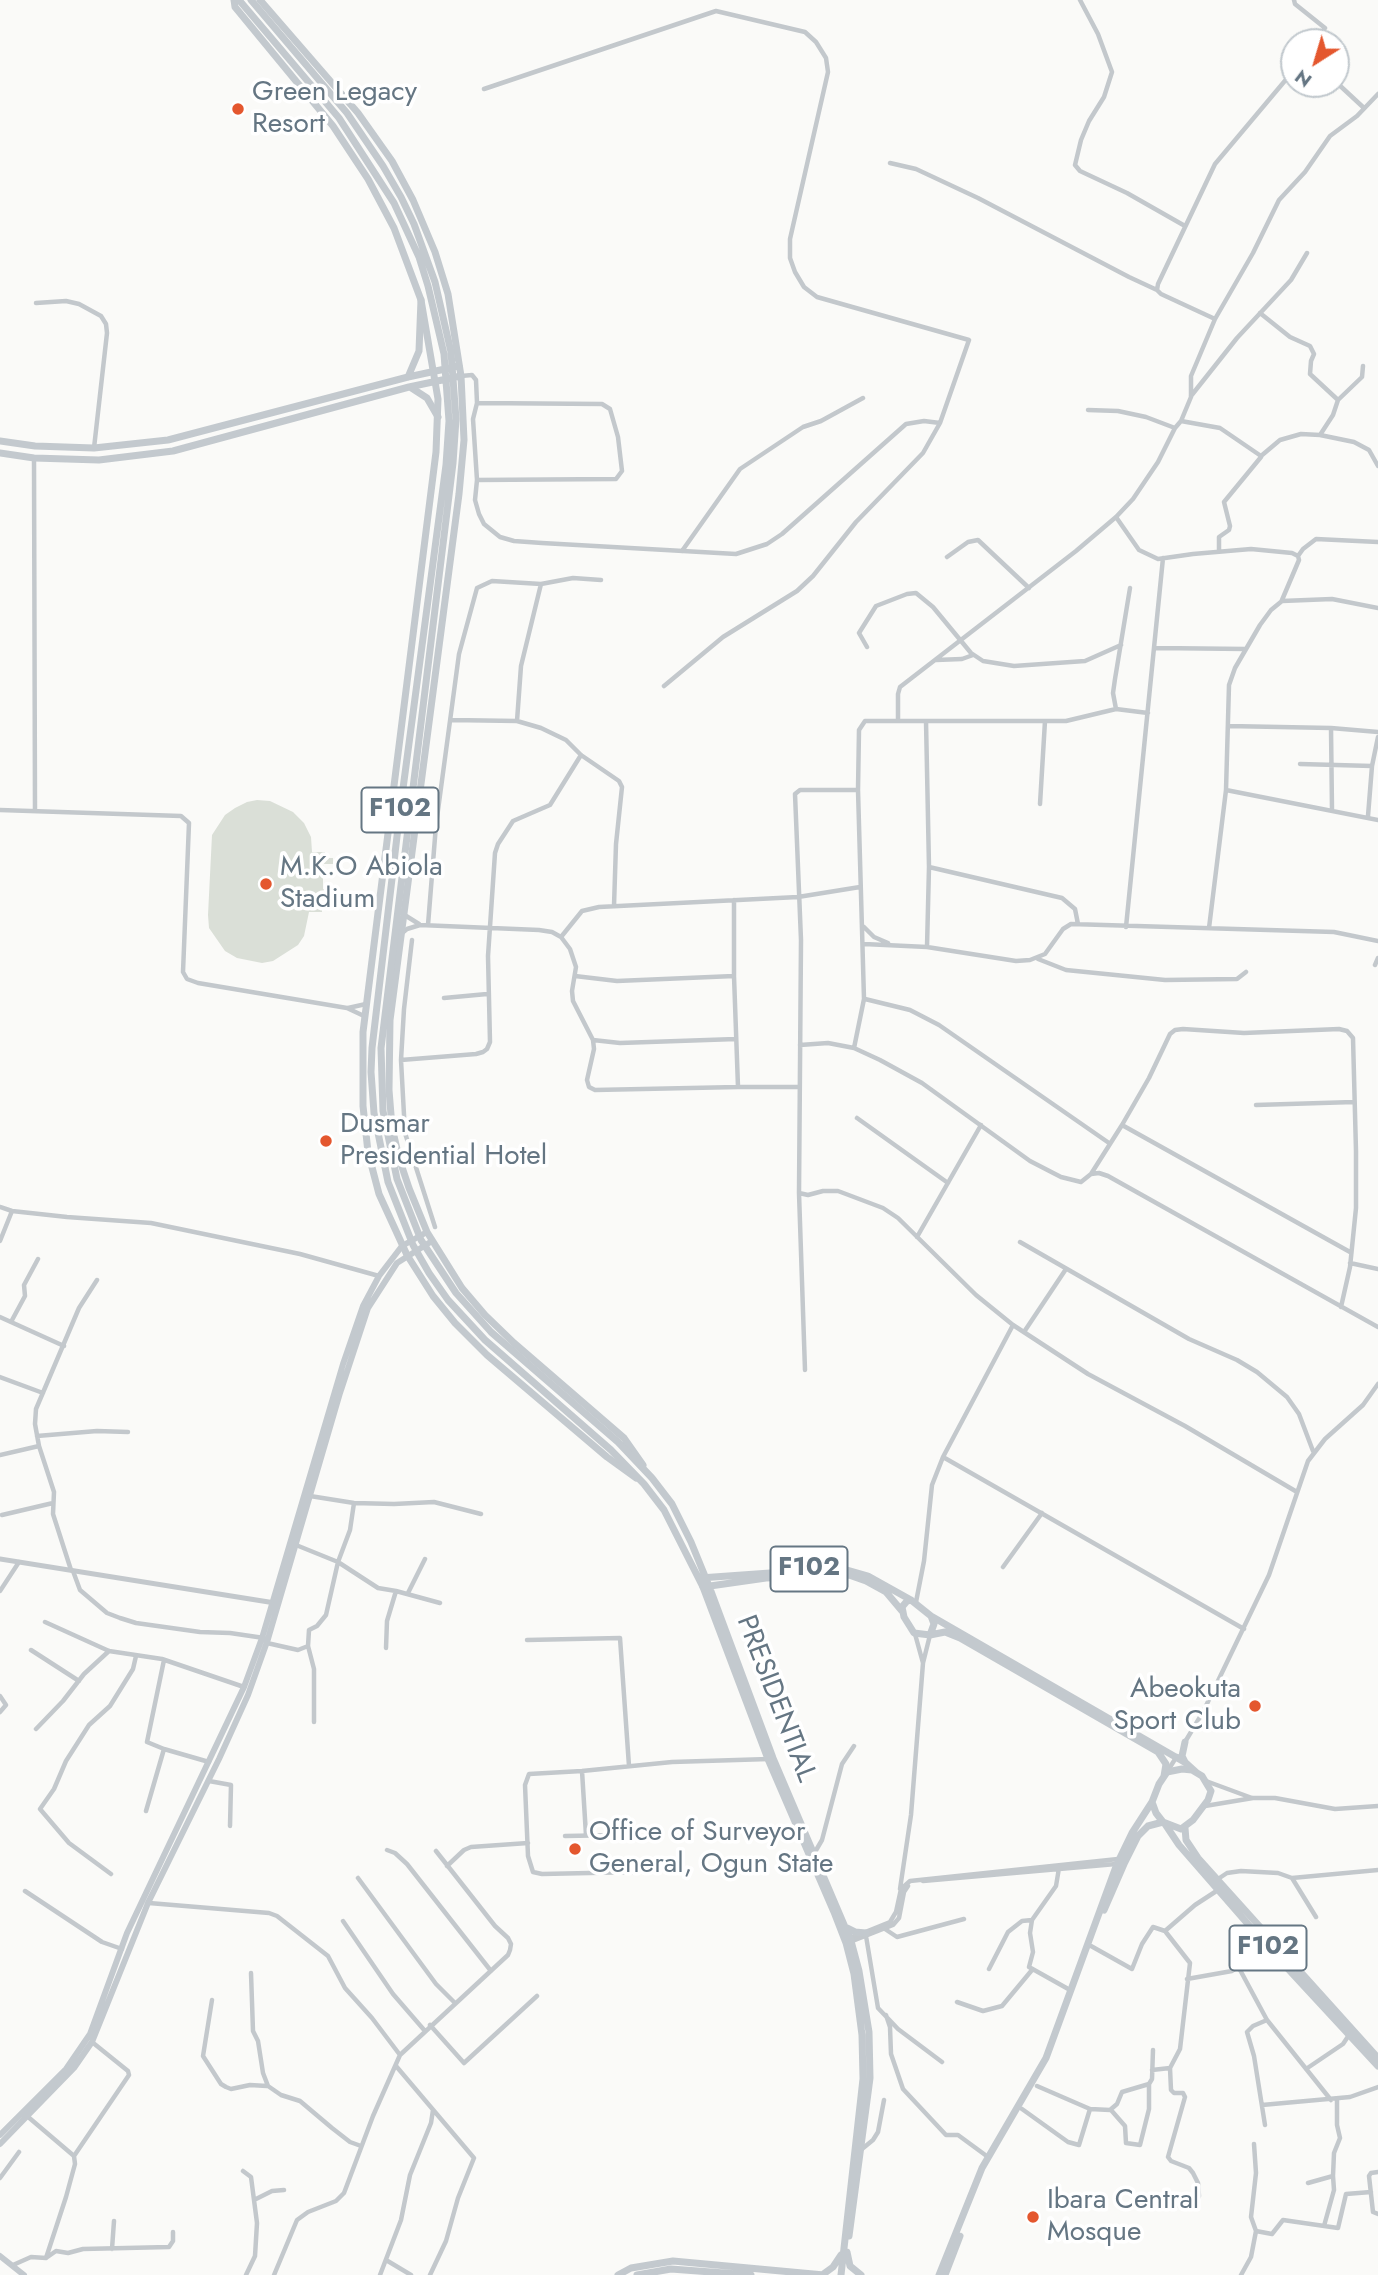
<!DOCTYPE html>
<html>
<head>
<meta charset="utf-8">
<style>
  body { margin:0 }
  #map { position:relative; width:1378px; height:2275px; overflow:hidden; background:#fafaf8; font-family:Jost,sans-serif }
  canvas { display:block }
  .north { position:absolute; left:1280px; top:28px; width:70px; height:70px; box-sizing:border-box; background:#fff; border:2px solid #c1c8cd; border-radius:50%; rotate:217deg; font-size:19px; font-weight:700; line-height:28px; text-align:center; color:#657683 }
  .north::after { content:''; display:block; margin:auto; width:24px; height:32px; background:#e4572e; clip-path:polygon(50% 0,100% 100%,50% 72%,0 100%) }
</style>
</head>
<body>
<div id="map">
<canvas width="1378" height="2275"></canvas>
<div class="north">N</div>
</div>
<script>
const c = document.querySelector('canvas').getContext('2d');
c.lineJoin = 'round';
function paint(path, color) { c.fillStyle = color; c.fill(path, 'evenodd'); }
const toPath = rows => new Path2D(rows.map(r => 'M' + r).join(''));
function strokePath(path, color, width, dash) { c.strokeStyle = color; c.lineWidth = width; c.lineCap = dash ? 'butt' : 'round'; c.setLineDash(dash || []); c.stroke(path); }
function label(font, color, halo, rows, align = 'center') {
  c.font = font + ' Jost,sans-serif'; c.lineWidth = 7; c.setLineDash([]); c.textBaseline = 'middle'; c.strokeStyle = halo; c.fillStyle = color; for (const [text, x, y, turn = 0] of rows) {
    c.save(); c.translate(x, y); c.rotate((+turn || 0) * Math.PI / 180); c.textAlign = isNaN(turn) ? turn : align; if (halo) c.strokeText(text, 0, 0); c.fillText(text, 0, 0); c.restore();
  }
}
const green = toPath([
  [257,800,270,801,293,812,304,823,311,837,312,852,325,852,325,858,333,858,333,864,323,864,324,871,333,871,333,878,323,878,323,889,332,889,331,895,322,895,322,902,331,903,331,908,322,908,322,912,309,912,304,936,298,945,273,961,262,963,237,958,225,951,209,928,208,915,212,835,225,815,235,808,247,802]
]);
const minor = toPath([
  [1080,0,1098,34,1112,72,1104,97,1089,121,1081,140,1075,165,1080,171,1127,193,1185,226],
  [1294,0,1295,4,1325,28,1315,42],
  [1336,82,1364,108],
  [890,163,916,169,978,198,1129,277,1157,290],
  [36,303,66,301,79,304,101,316,106,324,107,333,94,448],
  [1260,313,1290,337,1310,346,1314,354,1311,361,1310,374,1338,400],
  [1215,319,1161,294,1157,290,1158,284,1215,164,1294,70],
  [461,376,472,375,476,380,477,403,473,419,477,480,475,500,479,514,484,524,500,537,514,541,542,543,736,554,767,544,782,534,906,424,924,421,940,423,969,340,817,297,804,287,795,272,790,258,790,239,828,72,826,58,816,42,805,32,716,11,484,89],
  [1191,396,1237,338,1291,280,1307,253],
  [1088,410,1118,411,1146,417,1175,428],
  [1181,421,1220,428,1261,456,1280,440,1301,434,1320,435,1354,442,1369,450,1378,466],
  [1320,435,1333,415,1338,400,1362,377,1363,366],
  [34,458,35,811],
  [477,480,616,479,622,471,618,437,610,409,602,404,477,403],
  [1116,517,1139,550,1158,559,1193,554,1251,549,1292,553,1298,556,1299,560,1282,600],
  [682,551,740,469,803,427,821,421,863,398],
  [1219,551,1219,537,1229,530,1230,526,1224,502,1261,457],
  [1298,556,1303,549,1316,539,1378,542],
  [947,557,968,542,978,540,1029,588],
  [867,647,859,633,876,606,907,594,916,593,933,607,971,653,983,661,1014,666,1085,661,1121,645],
  [1156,648,1246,649],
  [936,660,962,659,973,655],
  [664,686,723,637,797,591,813,576,856,522,923,453,940,423],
  [1116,709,1113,693,1115,679,1130,588],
  [451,720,517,721,541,728,566,740,581,755,619,781,622,787,616,844,614,906],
  [898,720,898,694,900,687,1076,551,1116,517,1133,499,1158,462,1175,428,1181,421,1191,397,1191,376,1215,319,1253,253,1279,200,1305,172,1330,136,1357,116,1378,94],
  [517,721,521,666,541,584],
  [926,721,1066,721,1116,709,1148,713],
  [1228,726,1331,728,1378,732],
  [1331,728,1332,810],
  [1300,764,1372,766],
  [858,790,800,790,795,794,801,940,799,1193,808,1195,823,1191,838,1191,883,1208,898,1218,976,1295,1013,1325,1088,1374,1185,1426,1297,1492],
  [1226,790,1378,820],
  [1040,804,1045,721],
  [0,810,181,816,189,823,183,972,187,979,198,983,347,1008,364,1016],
  [1368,816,1372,766,1378,737],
  [929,867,1062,898,1075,909,1078,924],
  [734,900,734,976,738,1087],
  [403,914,419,924],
  [428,925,436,825,459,654,477,588,492,581,541,584,573,578,601,580],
  [864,927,874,937,888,943],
  [1126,927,1163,558],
  [1209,928,1226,790,1229,685,1235,668,1260,625,1271,610,1282,601,1332,599,1378,608],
  [401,934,407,929,420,925,539,930,552,932,561,937,570,949,576,967,572,991,573,1001,593,1040,594,1049,587,1080,589,1087,595,1090,738,1087,798,1087],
  [561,937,582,911,599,907,798,897,860,887],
  [412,940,404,1009,401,1060,405,1133,435,1227],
  [864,944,927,947,1016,961,1030,960,1045,954,1063,929,1071,924,1334,932,1378,941],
  [1038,959,1066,970,1165,980,1237,979,1246,972],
  [1375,965,1378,958],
  [575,976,617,981,734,976],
  [444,998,487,994],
  [865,999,910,1010,939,1025,1109,1143],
  [348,1008,366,1004],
  [593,1040,620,1043,736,1039],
  [800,1045,828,1043,854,1048,880,1060,922,1083,1030,1161,1061,1177,1081,1182,1091,1174,1122,1125,1149,1078,1170,1034,1175,1030,1183,1029,1244,1033,1339,1029,1347,1031,1353,1038,1356,1151,1356,1208,1350,1267,1341,1307],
  [854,1048,864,999,858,790,859,730,865,721,926,721,929,867,927,947],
  [401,1060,476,1054,483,1052,487,1049,490,1042,488,956,495,853,498,844,513,821,550,805,581,755],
  [1256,1105,1354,1102],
  [857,1118,948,1183],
  [1122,1125,1350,1252],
  [1091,1174,1099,1173,1108,1176,1378,1327],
  [799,1193,805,1370],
  [0,1207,12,1211,67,1217,151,1223,300,1254,379,1276],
  [917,1237,981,1125],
  [0,1241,12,1211],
  [1020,1242,1189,1339,1237,1360,1257,1372,1287,1397,1299,1414,1313,1451],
  [1350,1263,1378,1269],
  [0,1317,64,1346],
  [11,1322,25,1296,24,1285,38,1259],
  [1024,1332,1066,1269],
  [0,1377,43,1393],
  [37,1436,97,1431,128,1432],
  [0,1455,39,1446],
  [943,1457,1244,1629],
  [310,1496,354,1503,394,1504,434,1502,481,1514],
  [2,1515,53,1503],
  [296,1545,338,1562,378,1588,396,1591,387,1621,386,1648],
  [1003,1567,1042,1513],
  [71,1570,53,1514,54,1492,39,1446,35,1424,36,1409,79,1308,97,1280],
  [73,1571,80,1590,107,1613,120,1618,136,1623,200,1632,230,1633,264,1638],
  [0,1591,19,1562],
  [396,1591,440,1603],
  [408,1593,425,1559],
  [916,1602,924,1561,932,1485,943,1457,1013,1325],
  [45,1622,109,1651,162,1659,244,1687],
  [915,1634,923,1663],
  [527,1640,620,1638,629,1766],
  [267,1643,298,1650,308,1646,309,1630,317,1626,326,1615,338,1562,350,1530,354,1503],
  [308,1646,314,1669,314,1722],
  [31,1650,79,1681],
  [164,1660,147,1742,164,1749,209,1762],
  [0,1696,6,1705,0,1712],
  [36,1729,63,1701,84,1674,109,1651],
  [1185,1742,1203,1712,1269,1575,1308,1461,1325,1439,1363,1405,1378,1384],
  [582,1771,586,1835],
  [1167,1772,1177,1756],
  [209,1781,231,1785,230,1826],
  [1206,1781,1252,1798],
  [1205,1806,1253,1798,1275,1798,1335,1809,1378,1806],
  [146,1811,164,1749],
  [565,1836,621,1835],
  [387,1850,395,1853,407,1864,491,1971],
  [815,1852,822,1840,842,1764,854,1746],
  [447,1866,464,1850,471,1847,528,1843],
  [1059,1868,1056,1886,1032,1920,1030,1933,1033,1952,1029,1967,1070,1990],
  [637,1872,542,1874,533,1872,528,1856,525,1785,529,1774,582,1771,672,1762,769,1759],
  [111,1874,69,1843,40,1809,54,1789,66,1761,89,1725,110,1706,133,1669,136,1656],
  [358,1878,436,1984,455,2003],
  [1292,1878,1316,1917],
  [1218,1879,1227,1873,1241,1871,1278,1873,1292,1878,1378,1870],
  [923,1881,1116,1864],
  [900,1889,911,1815,923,1663,930,1635],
  [25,1891,102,1942,122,1949],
  [149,1903,269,1913,277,1916,328,1956,345,1988,372,2018,400,2055],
  [343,1921,393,1994,425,2031],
  [885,1929,897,1937,964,1919],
  [1165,1931,1195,1905,1218,1890],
  [866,1936,878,2008,898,2029,942,2062],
  [848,1939,890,1922,896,1912,901,1889,910,1881,1118,1859],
  [850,1942,893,1925,899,1918,904,1892,908,1886],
  [1091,1946,1132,1969,1142,1944,1153,1927,1165,1931,1190,1963,1180,2049,1170,2068,1171,2090,1174,2093,1183,2093,1185,2097,1168,2157,1171,2161,1189,2168,1193,2173,1198,2183,1199,2196,1197,2200,1179,2206],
  [1239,1968,1267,2020,1331,2100],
  [989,1969,1008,1932,1022,1921,1032,1920],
  [251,1973,253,2031,258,2041,263,2073,268,2086,281,2095,300,2101,332,2128,350,2142,361,2146],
  [1187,1979,1232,1971,1267,1947],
  [212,2000,203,2056,221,2084,226,2087,231,2089,250,2085,267,2086],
  [957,2002,983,2011,1002,2006,1032,1970],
  [886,2015,890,2027,891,2054,903,2089,946,2135,958,2135,988,2157],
  [430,2025,464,2063,537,1996],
  [396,2066,474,2158,458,2198,446,2241,430,2275],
  [1306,2069,1343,2044,1349,2035],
  [1152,2070,1170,2068],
  [1037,2086,1090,2109,1110,2110,1117,2104,1122,2092,1149,2084,1152,2079,1153,2050],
  [1262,2105,1350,2097,1378,2087],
  [1022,2109,1068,2142,1079,2145,1090,2109],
  [1111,2110,1125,2126,1126,2143,1140,2145,1149,2109,1149,2084],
  [27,2116,74,2156],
  [1265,2125,1254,2056,1247,2032,1253,2026,1267,2020],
  [862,2149,873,2140,878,2132,884,2100],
  [243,2171,251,2177,257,2223,255,2256,246,2275],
  [1378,2172,1371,2173,1369,2176,1373,2212,1378,2214],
  [0,2178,19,2152],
  [1308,2183,1333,2176,1334,2153,1340,2138,1337,2125,1337,2099],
  [254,2200,272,2191,284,2190],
  [1324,2226,1334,2190,1333,2176],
  [1256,2231,1272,2234,1283,2220,1338,2228,1346,2194,1371,2192],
  [112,2249,114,2221],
  [46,2258,66,2197,75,2164,74,2156,129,2075,128,2071,92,2042],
  [386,2260,411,2275],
  [13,2265,31,2257,46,2258,56,2251,68,2253,83,2249,169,2247,173,2241,173,2232],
  [274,2275,297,2220,308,2212,336,2201,344,2193,373,2116,400,2055,508,1955,510,1950,511,1944,508,1938,495,1926,436,1851],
  [380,2275,401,2220,410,2175,431,2123,433,2110],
  [1241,2275,1251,2257,1256,2231,1251,2217,1256,2173,1254,2144]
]);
const tertiary = toPath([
  [0,1559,275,1603]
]);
const secondary = toPath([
  [0,2135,66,2069,90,2034,127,1933,244,1687,262,1638,343,1364,363,1306,379,1276,402,1246,427,1232],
  [0,2144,74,2068,92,2042,148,1903,219,1759,248,1695,268,1639,340,1393,368,1308,397,1263,432,1241],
  [0,2256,24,2275]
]);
const primary = toPath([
  [234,0,235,7,333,126,368,179,394,228,421,300,438,399,436,452,363,1032,363,1106,368,1152,379,1194,407,1255,433,1296,455,1323,487,1355,607,1457,636,1478],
  [260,0,358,113,392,161,413,200,435,252,448,294,461,376,464,440,459,494,390,1020,389,1090,392,1127,399,1158,409,1188,427,1232,462,1288,485,1315,514,1343,624,1438,643,1465],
  [700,1578,840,1568,868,1576,911,1600],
  [709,1586,773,1758,851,1941,859,1971,869,2032,870,2078,849,2236],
  [911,1600,931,1616,934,1624,930,1635,914,1633,904,1617,902,1607,907,1601,911,1600],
  [931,1616,1186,1763,1197,1773],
  [930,1635,945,1632,960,1638,1158,1752,1166,1764,1164,1776],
  [1185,1742,1182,1756,1185,1762],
  [1182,1769,1192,1770,1202,1776,1211,1791,1208,1800,1193,1820,1181,1829,1163,1822,1156,1813,1152,1802,1159,1784,1167,1772,1182,1769],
  [1165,1824,1179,1845,1267,1946,1378,2066],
  [1185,1828,1186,1840,1198,1858,1378,2058],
  [1104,1910,1124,1864,1138,1836,1148,1826,1163,1822],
  [847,1928,855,1932,866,1933],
  [847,2252,850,2266,861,2275],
  [618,2275,631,2268,673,2261,824,2275],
  [637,2275,671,2269,751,2275],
  [822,2275,833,2267,841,2255],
  [841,2275,863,2079,862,2035,854,1974,846,1943,834,1912,768,1759,703,1587,766,1578,849,1575,866,1581,886,1592,902,1611],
  [939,2275,982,2168,1046,2058,1117,1864,1132,1833,1152,1802],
  [945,2275,960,2236]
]);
const trunk = toPath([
  [239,0,339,118,394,203,419,257,428,286,444,354,449,421,446,465,400,811,372,1048,371,1072,374,1113,388,1182,413,1245,429,1273,448,1300,485,1340,611,1450,644,1484,664,1510,703,1587],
  [251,0,347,113,383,166,401,197,414,224,435,282,451,352,456,419,453,463,381,1048,383,1111,397,1179,421,1240,456,1293,491,1332,618,1442,652,1478,672,1504,691,1542,709,1586],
  [408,377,419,351,421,300],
  [410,387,427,398,438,417],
  [0,441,35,446,94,448,168,440,408,377,459,366],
  [0,453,34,458,99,460,173,451,409,387,461,376]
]);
const markers = [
  [238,109,7,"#e4572e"],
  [266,884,7,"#e4572e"],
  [326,1141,7,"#e4572e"],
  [1255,1706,7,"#e4572e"],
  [575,1849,7,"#e4572e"],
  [1033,2217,7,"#e4572e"]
];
const shields = [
  [400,810,77],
  [809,1569,77],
  [1268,1948,77]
];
const shieldNames = [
  ["F102",400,810],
  ["F102",809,1569],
  ["F102",1268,1948]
];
const poiNames = [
  ["Green Legacy",252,93],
  ["Resort",252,125],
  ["M.K.O Abiola",280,868],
  ["Stadium",280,900],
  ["Dusmar",340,1125],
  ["Presidential Hotel",340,1157],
  ["Abeokuta",1241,1690,"right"],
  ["Sport Club",1241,1722,"right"],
  ["Office of Surveyor",589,1833],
  ["General, Ogun State",589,1865],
  ["Ibara Central",1047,2201],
  ["Mosque",1047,2233]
];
const streetNames = [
  ["PRESIDENTIAL",775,1699,69]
];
paint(green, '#dadfd7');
strokePath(minor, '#c3c8cc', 4.5);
strokePath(tertiary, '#c3c8cc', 5);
strokePath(secondary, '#c3c9ce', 6);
strokePath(primary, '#c3c9ce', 7);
strokePath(trunk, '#c3c9ce', 7);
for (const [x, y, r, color] of markers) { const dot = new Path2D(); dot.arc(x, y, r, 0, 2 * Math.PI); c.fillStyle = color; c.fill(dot); strokePath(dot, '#fff', 2.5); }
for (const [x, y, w] of shields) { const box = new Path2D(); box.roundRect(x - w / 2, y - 22.5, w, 45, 5); c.fillStyle = '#fff'; c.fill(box); strokePath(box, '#657683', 2); }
label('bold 26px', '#657683', null, shieldNames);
label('28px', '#657683', '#fff', poiNames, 'left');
label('28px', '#657683', '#fff', streetNames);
</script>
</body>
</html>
